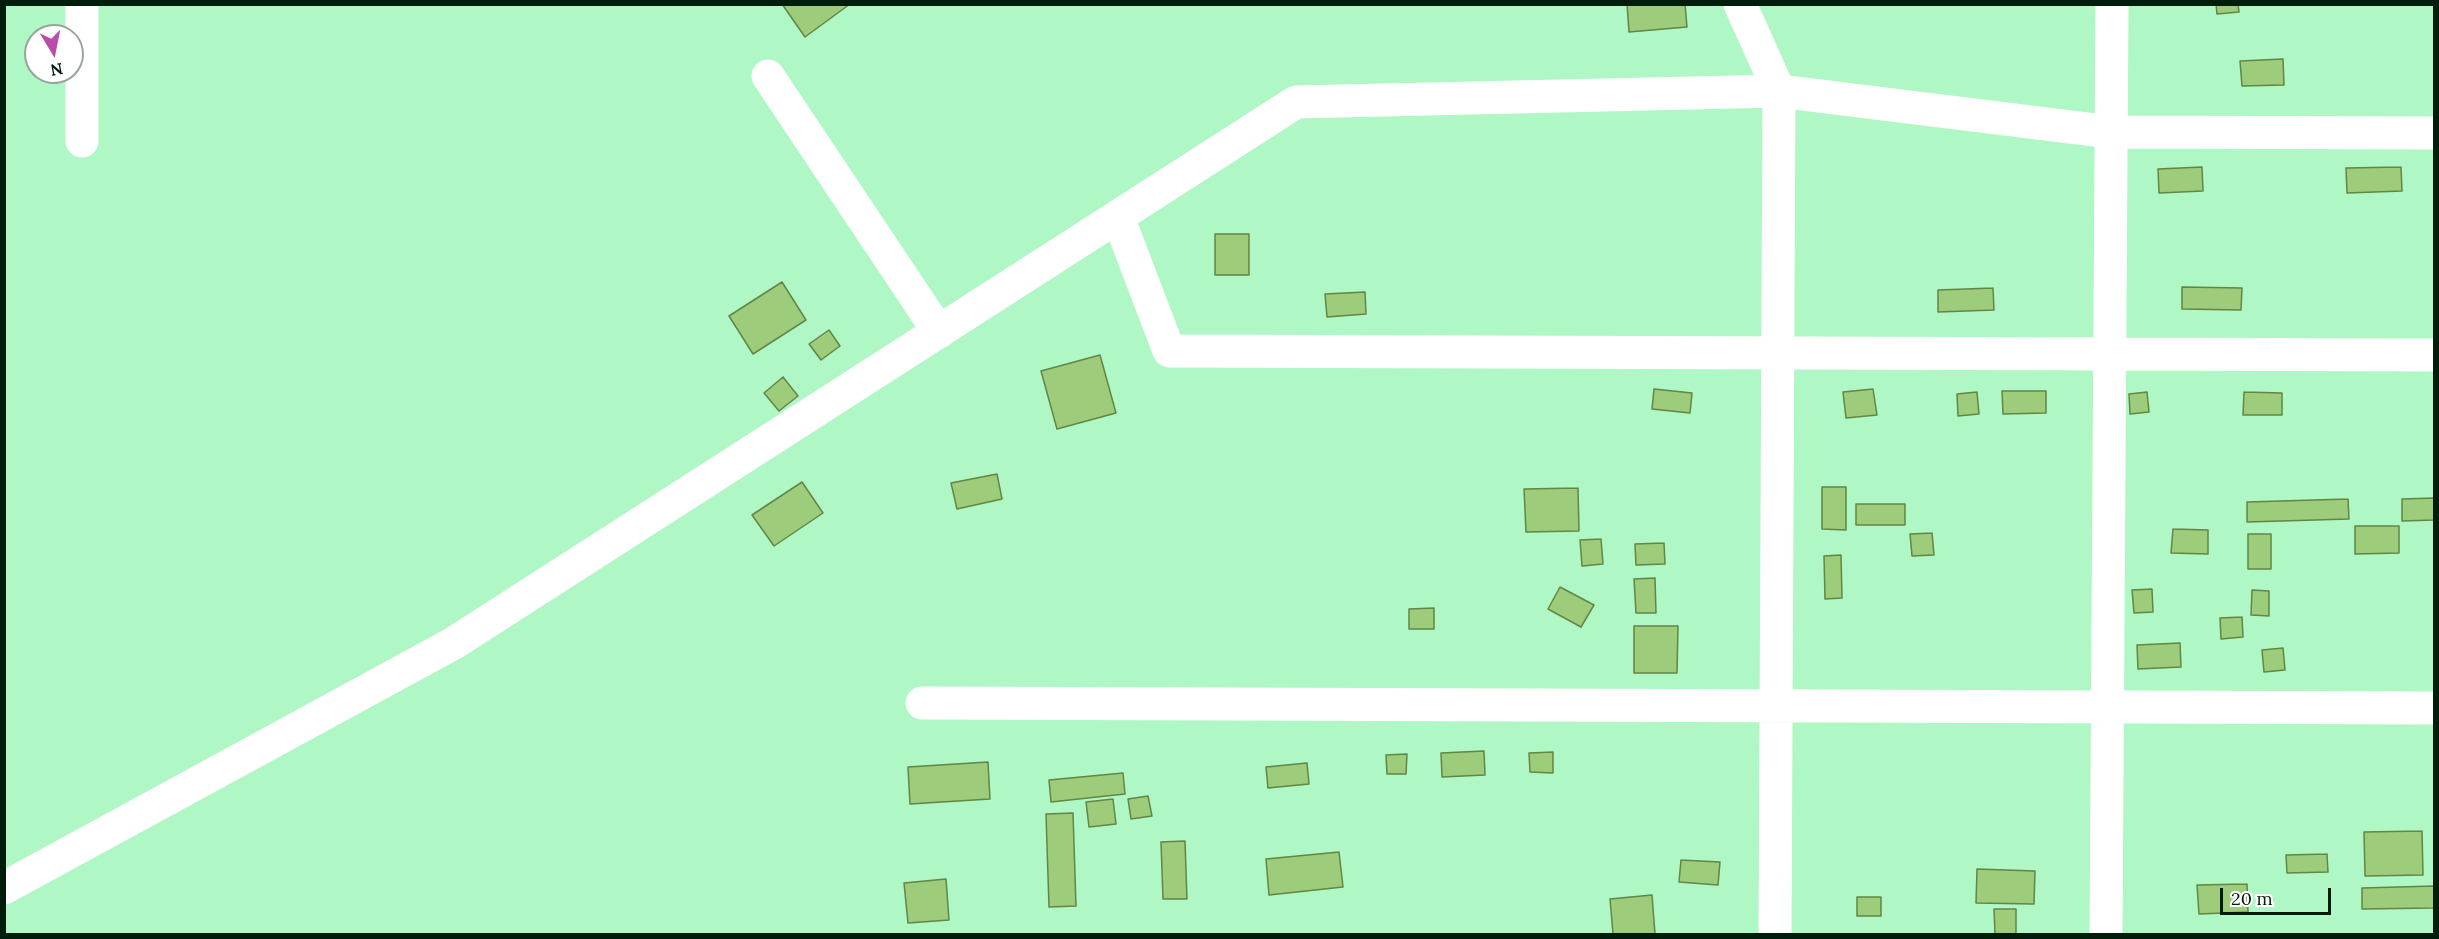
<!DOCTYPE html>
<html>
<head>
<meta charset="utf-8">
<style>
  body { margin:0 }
  #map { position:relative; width:2439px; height:939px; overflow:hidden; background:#aff7c4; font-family:Lora,serif }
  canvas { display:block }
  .frame { position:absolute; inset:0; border:6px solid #001c0a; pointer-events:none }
  .north { position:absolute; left:24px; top:24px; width:60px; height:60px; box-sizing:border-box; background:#fff; border:2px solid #99a49d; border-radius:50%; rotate:170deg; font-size:16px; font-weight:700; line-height:24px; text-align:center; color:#001c0a }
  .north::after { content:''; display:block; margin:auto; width:21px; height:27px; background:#ba4cab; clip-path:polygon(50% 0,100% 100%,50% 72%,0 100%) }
  .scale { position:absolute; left:2220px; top:888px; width:111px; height:27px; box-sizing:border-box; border:3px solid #001c0a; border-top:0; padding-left:8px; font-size:18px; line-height:21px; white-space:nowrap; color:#001c0a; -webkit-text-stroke:4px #fff; paint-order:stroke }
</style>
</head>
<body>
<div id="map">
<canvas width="2439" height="939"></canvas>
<div class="frame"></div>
<div class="north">N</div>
<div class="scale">20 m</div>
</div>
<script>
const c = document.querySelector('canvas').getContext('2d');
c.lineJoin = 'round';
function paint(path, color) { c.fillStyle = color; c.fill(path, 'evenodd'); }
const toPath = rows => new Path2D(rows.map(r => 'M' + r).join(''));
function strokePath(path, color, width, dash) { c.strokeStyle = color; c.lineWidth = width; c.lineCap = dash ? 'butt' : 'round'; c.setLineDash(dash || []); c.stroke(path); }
const building = toPath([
  [782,4,850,4,805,37,782,4],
  [1627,4,1685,4,1687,27,1629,32,1627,4],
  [2216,4,2238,4,2239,12,2217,14,2216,4],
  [2283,59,2284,85,2242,86,2240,61,2283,59],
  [2202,167,2203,191,2159,193,2158,169,2202,167],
  [2401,167,2402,191,2347,193,2346,168,2401,167],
  [1215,234,1249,234,1249,275,1215,275,1215,234],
  [782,282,806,320,753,354,729,316,782,282],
  [2182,287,2242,288,2241,310,2182,309,2182,287],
  [1993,288,1994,310,1938,312,1938,290,1993,288],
  [1365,292,1366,314,1327,317,1325,294,1365,292],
  [829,330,840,346,821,360,809,344,829,330],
  [1100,355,1116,413,1057,429,1041,371,1100,355],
  [783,377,798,396,779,411,764,393,783,377],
  [1654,389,1692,393,1690,413,1652,409,1654,389],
  [1873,389,1877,415,1846,418,1843,392,1873,389],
  [2002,391,2046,391,2046,413,2003,414,2002,391],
  [1977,392,1979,414,1958,416,1957,394,1977,392],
  [2147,392,2149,412,2130,414,2129,394,2147,392],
  [2244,392,2282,393,2282,415,2243,415,2244,392],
  [997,474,1002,499,957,509,951,483,997,474],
  [802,482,823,513,774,546,752,515,802,482],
  [1822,487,1846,487,1846,530,1822,529,1822,487],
  [1578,488,1579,531,1526,532,1524,489,1578,488],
  [2434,498,2434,520,2402,521,2402,499,2434,498],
  [2348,499,2349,519,2247,522,2247,502,2348,499],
  [1856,504,1905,504,1905,525,1856,525,1856,504],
  [2355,526,2399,526,2399,553,2355,554,2355,526],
  [2173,529,2208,530,2208,554,2171,553,2173,529],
  [1932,533,1934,555,1912,556,1910,534,1932,533],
  [2248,534,2271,534,2271,569,2248,569,2248,534],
  [1601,539,1603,564,1582,566,1580,540,1601,539],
  [1664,543,1665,564,1636,565,1635,544,1664,543],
  [1841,555,1842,598,1825,599,1824,556,1841,555],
  [1655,578,1656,613,1636,613,1634,579,1655,578],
  [1560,587,1594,605,1581,627,1548,609,1560,587],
  [2152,589,2153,612,2134,613,2132,590,2152,589],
  [2252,590,2269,591,2269,616,2251,615,2252,590],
  [1434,608,1434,629,1409,629,1409,609,1434,608],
  [2242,617,2243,637,2221,639,2220,618,2242,617],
  [1634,626,1678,626,1677,673,1634,673,1634,626],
  [2180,643,2181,667,2138,669,2137,645,2180,643],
  [2283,648,2285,670,2264,672,2262,650,2283,648],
  [1484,751,1485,775,1442,777,1441,753,1484,751],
  [1553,752,1553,773,1530,772,1529,753,1553,752],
  [1407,754,1406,774,1387,774,1386,755,1407,754],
  [988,762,990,799,910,804,908,767,988,762],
  [1307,763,1309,784,1268,788,1266,767,1307,763],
  [1123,773,1125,794,1051,802,1049,780,1123,773],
  [1148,796,1152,816,1131,819,1128,799,1148,796],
  [1113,799,1116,824,1089,827,1086,802,1113,799],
  [1073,813,1076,906,1049,907,1046,814,1073,813],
  [2422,831,2423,875,2365,876,2364,832,2422,831],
  [1185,841,1187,899,1163,899,1161,842,1185,841],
  [1339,852,1343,887,1269,895,1266,859,1339,852],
  [2327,854,2328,872,2287,873,2286,855,2327,854],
  [1681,860,1720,862,1718,885,1679,882,1681,860],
  [1977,869,2035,871,2034,904,1976,903,1977,869],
  [946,879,949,920,908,923,904,883,946,879],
  [2247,884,2248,912,2199,914,2197,885,2247,884],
  [2434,886,2434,908,2362,909,2362,888,2434,886],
  [1652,895,1655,934,1613,934,1610,899,1652,895],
  [1857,897,1881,897,1881,916,1857,916,1857,897],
  [1994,909,2016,909,2016,934,1995,934,1994,909]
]);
const minor = toPath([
  [82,4,82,141],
  [1740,4,1779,91,1775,934],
  [768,76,939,332],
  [1118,217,1169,351,2434,355],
  [922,703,2434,708],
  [4,888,454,643,1296,102,1779,91,2111,132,2434,133],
  [2106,934,2112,4]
]);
paint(building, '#9dcc7b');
strokePath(building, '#618646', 1.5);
strokePath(minor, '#fff', 33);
</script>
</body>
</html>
